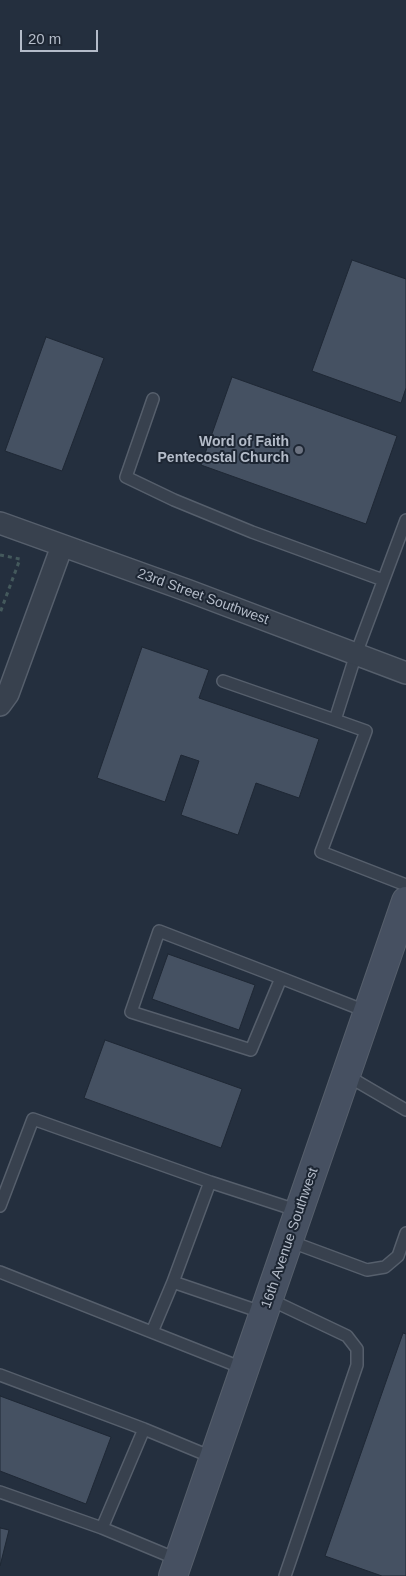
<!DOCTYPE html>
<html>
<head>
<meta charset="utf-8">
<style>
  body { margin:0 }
  #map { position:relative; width:406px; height:1576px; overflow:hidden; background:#242f3e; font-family:Arial,sans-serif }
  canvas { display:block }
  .scale { position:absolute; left:20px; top:30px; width:78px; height:22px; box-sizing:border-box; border:2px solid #b4bcc9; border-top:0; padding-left:6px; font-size:15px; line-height:18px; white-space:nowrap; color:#b4bcc9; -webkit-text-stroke:4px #1d2633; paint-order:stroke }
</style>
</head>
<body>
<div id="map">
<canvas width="406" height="1576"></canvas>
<div class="scale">20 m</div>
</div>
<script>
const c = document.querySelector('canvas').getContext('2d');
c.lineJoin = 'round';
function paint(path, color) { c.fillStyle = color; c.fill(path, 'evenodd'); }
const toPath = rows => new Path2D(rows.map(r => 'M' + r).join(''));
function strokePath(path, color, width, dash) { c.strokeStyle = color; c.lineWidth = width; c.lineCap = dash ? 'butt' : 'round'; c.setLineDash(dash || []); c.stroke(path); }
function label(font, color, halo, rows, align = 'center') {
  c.font = font + ' Arial,sans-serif'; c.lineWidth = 4; c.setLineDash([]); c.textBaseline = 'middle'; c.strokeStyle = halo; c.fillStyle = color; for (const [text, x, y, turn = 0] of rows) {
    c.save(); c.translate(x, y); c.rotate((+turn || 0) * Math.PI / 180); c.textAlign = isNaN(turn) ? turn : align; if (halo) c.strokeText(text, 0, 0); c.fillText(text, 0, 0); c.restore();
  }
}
const building = toPath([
  [352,260,406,279,406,388,401,403,312,371,352,260],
  [46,337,104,358,62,471,5,451,46,337],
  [232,377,397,436,366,524,201,465,232,377],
  [142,647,209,670,199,698,319,739,299,798,256,783,238,835,181,815,199,761,181,755,165,802,97,778,142,647],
  [168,954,255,985,239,1030,152,999,168,954],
  [105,1040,242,1089,221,1148,84,1098,105,1040],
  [403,1333,406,1334,406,1576,382,1576,325,1556,403,1333],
  [0,1396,111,1437,86,1504,0,1471,0,1396],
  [0,1528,9,1530,0,1566,0,1528]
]);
const path = toPath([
  [0,555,20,559,0,613]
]);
const service = toPath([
  [153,399,126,477,174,500,252,532,383,580],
  [406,520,356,654,335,720,366,731,321,852,406,885],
  [223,681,335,720],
  [281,978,251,1050,131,1012,159,931,281,978,368,1012],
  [346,1075,406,1110],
  [0,1206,33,1119,210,1182,299,1211],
  [289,1241,367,1270,385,1267,398,1256,406,1233],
  [0,1272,245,1369],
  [173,1282,210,1182],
  [269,1299,347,1336,357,1349,357,1365,285,1576],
  [152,1332,173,1282,264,1313],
  [0,1375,144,1429,214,1458],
  [144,1429,102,1528,179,1560],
  [0,1492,102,1528]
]);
const minor = toPath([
  [0,523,189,591,406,673],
  [0,705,8,694,62,546]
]);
const secondary = toPath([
  [173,1576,406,901]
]);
const markers = [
  [299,450,5,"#6b7280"]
];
const poiNames = [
  ["Word of Faith",289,442],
  ["Pentecostal Church",289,458]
];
const streetNames = [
  ["23rd Street Southwest",203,597,20],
  ["16th Avenue Southwest",290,1238,-71]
];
paint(building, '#455162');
strokePath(building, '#1f2835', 1);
strokePath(service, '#565f6c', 14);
strokePath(minor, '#565f6c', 24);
strokePath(secondary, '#565f6c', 30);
strokePath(path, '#44595c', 3, [4, 4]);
strokePath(service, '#38414e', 11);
strokePath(minor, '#38414e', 21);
strokePath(secondary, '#465061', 28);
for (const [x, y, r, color] of markers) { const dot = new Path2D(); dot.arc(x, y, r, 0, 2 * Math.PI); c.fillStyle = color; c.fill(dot); strokePath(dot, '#1d2633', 2); }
label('bold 14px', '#b4bcc9', '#1d2633', poiNames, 'right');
label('14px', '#b4bcc9', '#1d2633', streetNames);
</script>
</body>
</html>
